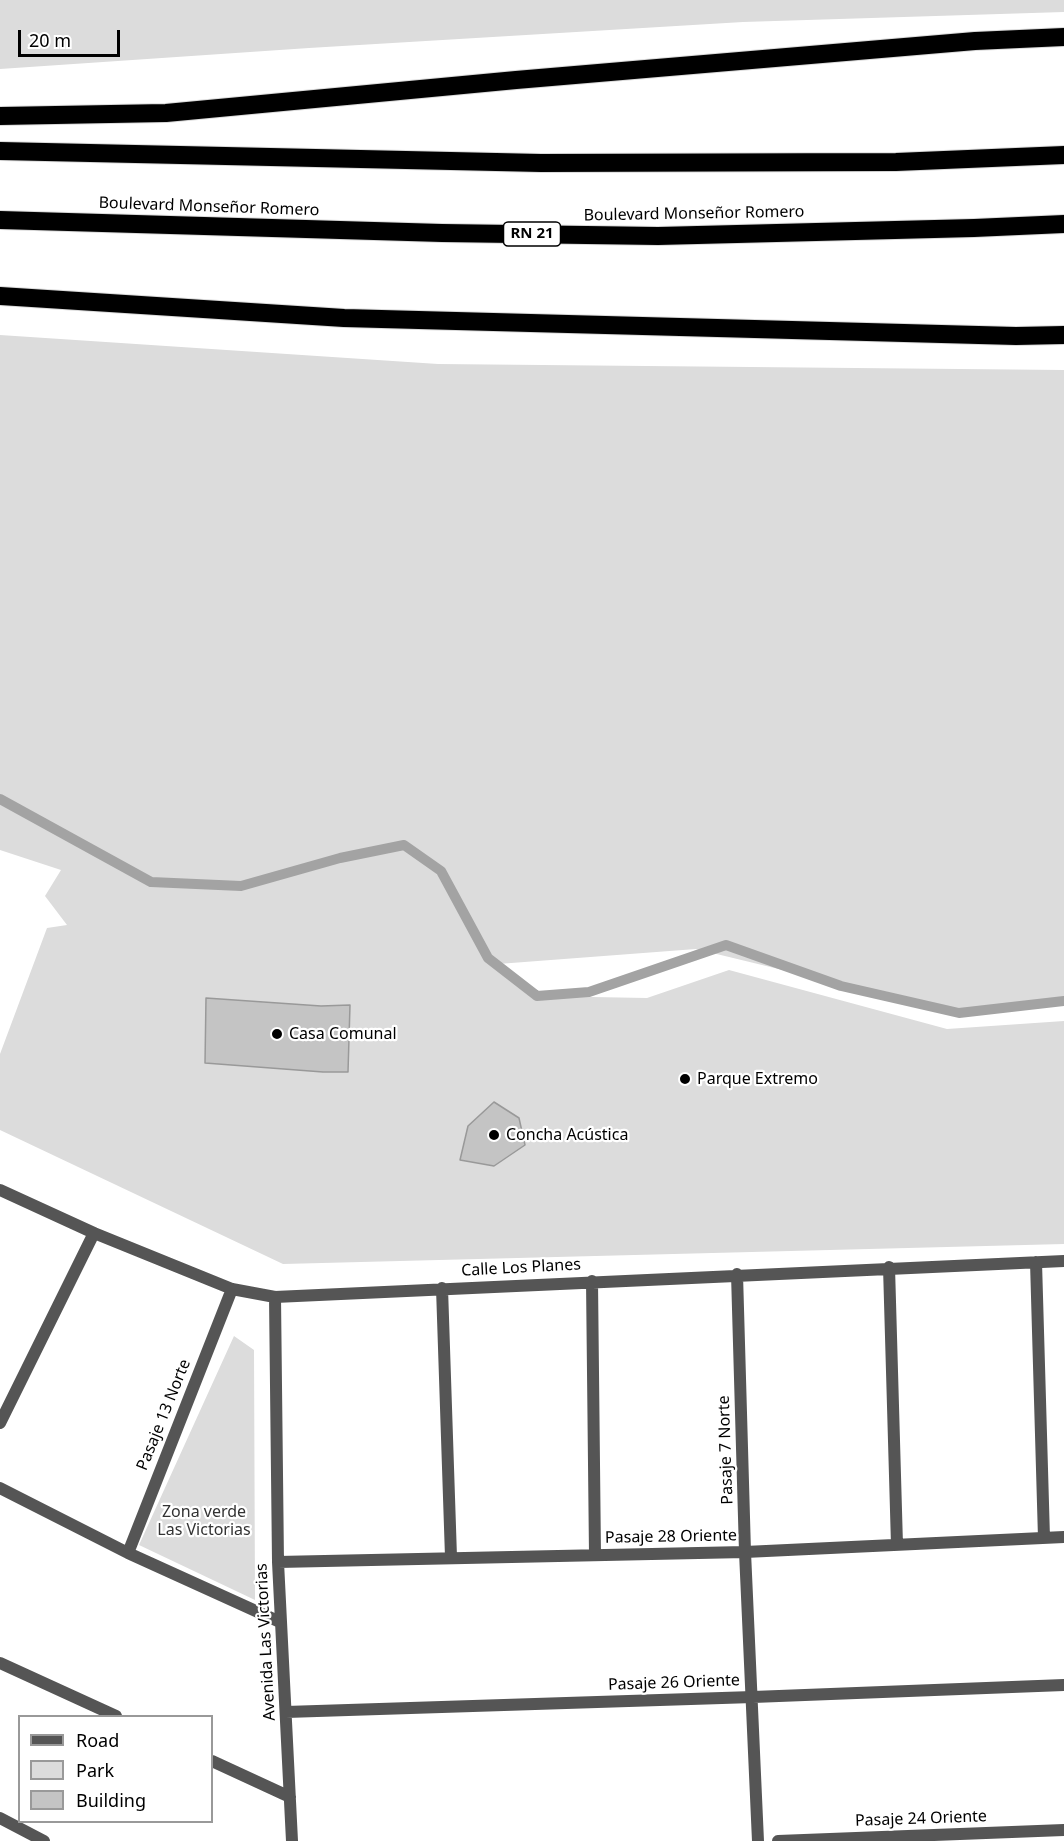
<!DOCTYPE html>
<html>
<head>
<meta charset="utf-8">
<style>
  body { margin:0 }
  #map { position:relative; width:1064px; height:1841px; overflow:hidden; background:#fff; font-family:"Noto Sans",sans-serif }
  canvas { display:block }
  .legend { position:absolute; left:18px; top:1715px; width:195px; height:108px; box-sizing:border-box; background:#fff; border:2px solid #999; margin:0; padding:8px 10px; list-style:none; font-size:18px; color:#000 }
  .legend li { display:flex; align-items:center; gap:12px; height:30px }
  .legend b { width:30px; border:2px solid #999 }
  .scale { position:absolute; left:18px; top:30px; width:102px; height:27px; box-sizing:border-box; border:3px solid #000; border-top:0; padding-left:8px; font-size:18px; line-height:21px; white-space:nowrap; color:#000; -webkit-text-stroke:4px #fff; paint-order:stroke }
</style>
</head>
<body>
<div id="map">
<canvas width="1064" height="1841"></canvas>
<ul class="legend">
<li><b style="height:8px;background:#555"></b>Road</li>
<li><b style="height:16px;background:#dcdcdc"></b>Park</li>
<li><b style="height:16px;background:#c4c4c4"></b>Building</li>
</ul>
<div class="scale">20 m</div>
</div>
<script>
const c = document.querySelector('canvas').getContext('2d');
c.lineJoin = 'round';
function paint(path, color) { c.fillStyle = color; c.fill(path, 'evenodd'); }
const toPath = rows => new Path2D(rows.map(r => 'M' + r).join(''));
function strokePath(path, color, width, dash) { c.strokeStyle = color; c.lineWidth = width; c.lineCap = dash ? 'butt' : 'round'; c.setLineDash(dash || []); c.stroke(path); }
function label(font, color, halo, rows, align = 'center') {
  c.font = font + ' "Noto Sans",sans-serif'; c.lineWidth = 4.5; c.setLineDash([]); c.textBaseline = 'middle'; c.strokeStyle = halo; c.fillStyle = color; for (const [text, x, y, turn = 0] of rows) {
    c.save(); c.translate(x, y); c.rotate((+turn || 0) * Math.PI / 180); c.textAlign = isNaN(turn) ? turn : align; if (halo) c.strokeText(text, 0, 0); c.fillText(text, 0, 0); c.restore();
  }
}
const green = toPath([
  [0,0,1064,0,1064,12,743,22,309,48,0,69],
  [0,335,438,364,1064,370,1064,1002,952,1011,696,949,498,964,537,996,647,998,729,970,947,1029,1064,1021,1064,1244,283,1264,0,1130,0,1054,47,928,67,925,45,896,61,870,0,850],
  [234,1336,254,1350,255,1600,139,1545]
]);
const stream = toPath([
  [0,799,151,882,241,886,340,858,404,845,441,871,488,958,537,996,589,992,726,945,841,986,959,1013,1064,1001]
]);
const building = toPath([
  [206,998,321,1006,350,1005,348,1072,323,1072,205,1063,206,998],
  [494,1102,519,1118,525,1145,494,1166,460,1160,468,1126,494,1102]
]);
const street = toPath([
  [0,1190,94,1233,232,1289,275,1297,1064,1261],
  [1036,1262,1044,1538],
  [889,1267,897,1545],
  [737,1274,745,1552,758,1841],
  [592,1281,595,1555],
  [442,1288,451,1557],
  [275,1297,278,1562,292,1841],
  [0,1423,94,1233],
  [0,1488,128,1553,280,1622],
  [128,1553,232,1289],
  [278,1562,745,1552,1064,1537],
  [0,1663,116,1716],
  [286,1712,753,1697,1064,1685],
  [212,1761,290,1797],
  [0,1818,44,1841],
  [778,1841,1064,1830]
]);
const highway = toPath([
  [0,116,166,113,516,80,975,41,1064,37],
  [0,151,541,163,896,162,1064,155],
  [0,220,442,233,658,236,974,228,1064,224],
  [0,296,344,318,1016,336,1064,335]
]);
const markers = [
  [277,1034,6,"#000"],
  [685,1079,6,"#000"],
  [494,1135,6,"#000"]
];
const shields = [
  [532,234,57]
];
const shieldNames = [
  ["RN 21",532,234]
];
const streetNames = [
  ["Boulevard Monseñor Romero",209,207,2],
  ["Boulevard Monseñor Romero",694,214,-1],
  ["Calle Los Planes",521,1268,-3],
  ["Pasaje 13 Norte",164,1415,-68],
  ["Pasaje 7 Norte",726,1450,-92],
  ["Pasaje 28 Oriente",671,1537,-1],
  ["Avenida Las Victorias",266,1642,-93],
  ["Pasaje 26 Oriente",674,1683,-2],
  ["Pasaje 24 Oriente",921,1819,-2]
];
const poiNames = [
  ["Casa Comunal",289,1034],
  ["Parque Extremo",697,1079],
  ["Concha Acústica",506,1135]
];
const parkNames = [
  ["Zona verde",204,1512],
  ["Las Victorias",204,1530]
];
paint(green, '#dcdcdc');
strokePath(stream, '#a3a3a3', 10);
paint(building, '#c4c4c4');
strokePath(building, '#999', 1.5);
strokePath(highway, '#dbdbdb', 20);
strokePath(street, '#555', 12);
strokePath(highway, '#000', 18);
for (const [x, y, r, color] of markers) { const dot = new Path2D(); dot.arc(x, y, r, 0, 2 * Math.PI); c.fillStyle = color; c.fill(dot); strokePath(dot, '#fff', 2); }
for (const [x, y, w] of shields) { const box = new Path2D(); box.roundRect(x - w / 2, y - 12, w, 24, 4.5); c.fillStyle = '#fff'; c.fill(box); strokePath(box, '#000', 1.5); }
label('bold 15px', '#000', null, shieldNames);
label('16px', '#000', '#fff', streetNames);
label('16px', '#000', '#fff', poiNames, 'left');
label('16px', '#333', '#fff', parkNames);
</script>
</body>
</html>
